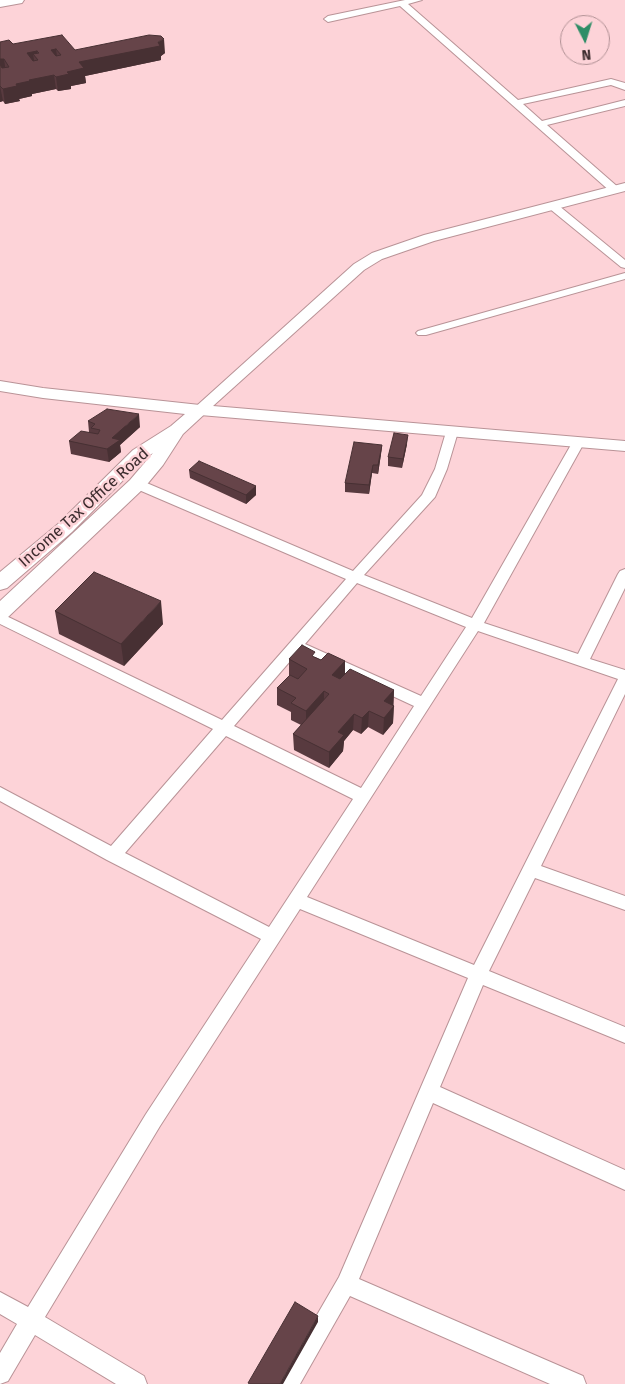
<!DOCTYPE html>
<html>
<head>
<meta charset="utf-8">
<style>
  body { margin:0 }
  #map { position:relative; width:625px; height:1384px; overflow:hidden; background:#fdd3d8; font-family:"Fira Sans",sans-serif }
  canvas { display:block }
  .north { position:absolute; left:560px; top:15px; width:50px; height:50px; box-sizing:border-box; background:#fdd3d8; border:1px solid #b09094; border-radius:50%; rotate:175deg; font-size:14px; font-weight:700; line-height:20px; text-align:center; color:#3c2c2e }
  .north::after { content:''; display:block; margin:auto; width:18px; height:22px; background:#2e8d66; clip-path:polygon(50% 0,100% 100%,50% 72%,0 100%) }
</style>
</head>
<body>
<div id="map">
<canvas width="625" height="1384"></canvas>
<div class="north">N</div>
</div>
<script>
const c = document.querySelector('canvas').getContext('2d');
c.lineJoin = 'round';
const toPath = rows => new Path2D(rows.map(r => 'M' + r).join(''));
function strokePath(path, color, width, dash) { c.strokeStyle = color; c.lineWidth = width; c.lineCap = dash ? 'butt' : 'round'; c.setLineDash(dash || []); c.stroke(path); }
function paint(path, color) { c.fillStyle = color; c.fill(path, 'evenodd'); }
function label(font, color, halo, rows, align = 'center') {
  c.font = font + ' "Fira Sans",sans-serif'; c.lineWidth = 5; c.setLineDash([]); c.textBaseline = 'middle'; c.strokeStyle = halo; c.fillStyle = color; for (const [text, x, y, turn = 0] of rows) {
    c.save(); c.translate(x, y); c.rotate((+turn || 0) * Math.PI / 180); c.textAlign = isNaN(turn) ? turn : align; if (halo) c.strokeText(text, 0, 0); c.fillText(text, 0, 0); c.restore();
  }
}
const minor = toPath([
  [405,0,422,0,408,4,518,100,611,79,625,83,625,90,611,85,523,104,542,121,625,100,625,106,547,125,619,188,619,192,611,192,400,6,328,22,324,19,328,16,405,0],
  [554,204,558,205,625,260,625,268,621,267,550,209,549,207,550,205,554,204],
  [625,273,625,279,426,335,418,335,416,333,418,331,625,273],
  [452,428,458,432,447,469,435,497,364,575,472,618,572,443,578,439,584,443,484,623,578,654,618,574,620,571,625,569,625,588,590,659,625,670,625,694,541,866,625,896,625,910,535,878,489,971,625,1027,625,1043,483,985,440,1087,625,1170,625,1190,433,1103,359,1279,583,1376,586,1384,550,1384,350,1296,300,1384,277,1384,339,1277,468,978,300,909,160,1126,45,1317,144,1376,147,1384,116,1384,35,1335,8,1381,0,1384,0,1353,17,1324,0,1314,0,1292,28,1307,146,1114,261,939,107,860,0,801,0,787,111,846,213,729,0,624,0,613,222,720,346,579,132,487,130,484,132,481,142,481,353,571,422,495,435,469,446,432,452,428],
  [357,583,466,627,421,696,305,644,357,583],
  [478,631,618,679,474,965,307,897,478,631],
  [298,652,414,706,361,788,234,726,298,652],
  [226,736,353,799,269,927,125,853,226,736]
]);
const tertiary = toPath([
  [625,183,625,191,434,241,382,259,364,270,213,406,625,441,625,451,200,415,195,413,192,410,354,264,372,253,424,235,625,183]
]);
const secondary = toPath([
  [0,381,43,388,200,405,206,406,209,410,183,434,163,465,144,488,7,618,0,620,0,601,130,480,153,453,145,458,72,532,7,588,0,590,0,572,58,524,133,450,171,426,185,414,43,398,0,391,0,381]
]);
const primary = toPath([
  [0,0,24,0,22,3,0,7,0,0]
]);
const wall = toPath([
  [0,42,13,44,75,50,165,53,161,56,161,60,85,76,86,83,71,86,71,89,58,91,56,89,32,94,32,96,19,99,20,101,5,104,3,101,0,102],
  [88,421,140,427,120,445,121,452,109,462,71,454,69,441,89,432],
  [407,444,402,468,388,466,388,457],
  [382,445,381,454,378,474,372,473,369,494,345,492,345,483],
  [189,470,256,486,256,495,246,504,190,478],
  [55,611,163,624,124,666,59,634],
  [315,657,321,660,345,661,345,674,394,690,393,723,383,735,368,727,361,734,353,730,344,741,343,751,329,768,294,750,293,734,301,725,291,720,291,712,277,705,277,688,289,676,289,659]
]);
const shadedWall = toPath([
  [164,39,165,53,161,56,161,60,85,76,86,83,71,86,71,89,58,91,56,77,67,72,79,62,158,42],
  [56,49,58,64,51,50],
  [37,51,40,66,38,60,33,54,35,66,27,53],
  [0,59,4,59,6,73,0,74],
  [54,75,56,89,32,94,32,96,19,99,20,101,5,104,3,89,29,80],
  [0,86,3,101,0,102],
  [139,414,140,427,120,445,121,452,109,462,107,449,112,438],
  [408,435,407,444,402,468,403,459],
  [382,445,381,454,378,474,378,465],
  [373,465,372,473,369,494,369,485],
  [256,486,256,495,246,504,246,495],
  [161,601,163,624,124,666,121,644],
  [345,661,345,678,332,692,332,675],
  [394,690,393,706,384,701],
  [324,691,324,708,306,727,306,711],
  [394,706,393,723,383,735,384,718],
  [369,711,368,727,361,734,362,718],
  [354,714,353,730,344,741,343,751,329,768,329,752,338,732],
  [318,1316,318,1322,283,1384,280,1384]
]);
const building = toPath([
  [62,35,75,50,149,35,161,36,164,39,158,42,160,46,79,62,84,68,67,72,69,74,56,77,54,75,29,80,30,81,16,84,17,86,3,89,0,86,0,64,2,68,9,67,4,59,0,59,0,42,9,40,13,44,62,35],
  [56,49,61,55,56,56,51,50,56,49],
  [37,51,39,53,33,54,38,60,33,61,27,53,37,51],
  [107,409,139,414,112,438,120,440,107,449,69,441,81,431,98,434,100,430,91,428,95,424,88,421,107,409],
  [394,433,408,435,403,459,388,457,394,433],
  [354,442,382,445,378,465,373,465,369,485,345,483,354,442],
  [199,461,256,486,246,495,189,470,199,461],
  [94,572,161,601,121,644,55,611,94,572],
  [302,645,315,652,312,656,321,660,328,653,345,661,332,675,340,679,350,669,394,690,384,701,394,706,384,718,369,711,362,718,354,714,338,732,344,735,329,752,293,734,329,694,324,691,306,711,291,703,296,698,277,688,290,675,298,679,307,669,289,659,302,645],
  [295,1302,318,1316,280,1384,250,1384,248,1383,295,1302]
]);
const streetNames = [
  ["Income Tax Office Road",84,508,-42]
];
strokePath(minor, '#b99397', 2);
strokePath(tertiary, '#b99397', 2);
strokePath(secondary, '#b99397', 2);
strokePath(primary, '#b99397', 2);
paint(minor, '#fff');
paint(tertiary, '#fff');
paint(secondary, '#fff');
paint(primary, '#fff');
paint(wall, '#583a3f');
paint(shadedWall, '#473033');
paint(building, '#664449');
strokePath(building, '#473033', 1);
label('16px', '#3c2c2e', '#fdd3d8', streetNames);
</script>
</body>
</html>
